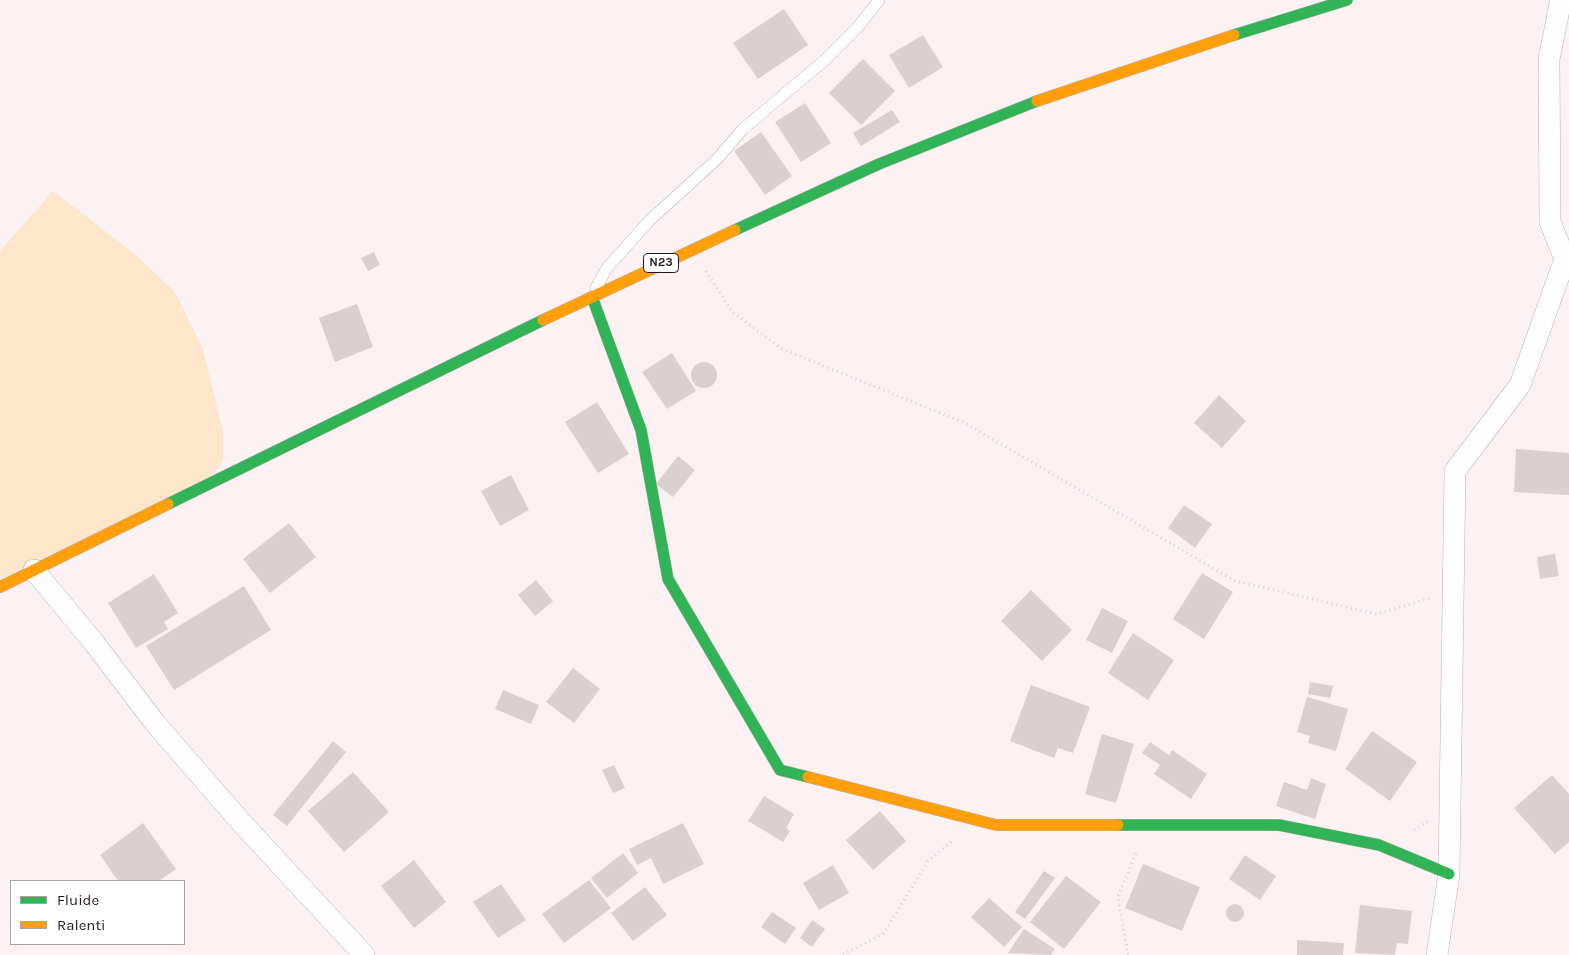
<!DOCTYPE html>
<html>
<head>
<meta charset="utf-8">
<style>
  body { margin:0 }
  #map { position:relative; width:1569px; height:955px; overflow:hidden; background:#fcf2f4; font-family:Karla,sans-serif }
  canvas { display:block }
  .legend { position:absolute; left:10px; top:880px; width:175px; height:65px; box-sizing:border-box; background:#fff; border:1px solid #a7a2a3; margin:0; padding:6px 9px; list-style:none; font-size:15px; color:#241718 }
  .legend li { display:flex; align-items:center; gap:10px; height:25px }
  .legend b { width:25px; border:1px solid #a7a2a3 }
</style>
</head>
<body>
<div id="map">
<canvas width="1569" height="955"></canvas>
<ul class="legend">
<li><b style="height:6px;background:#30b455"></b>Fluide</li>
<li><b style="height:6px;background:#ff9f0a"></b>Ralenti</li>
</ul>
</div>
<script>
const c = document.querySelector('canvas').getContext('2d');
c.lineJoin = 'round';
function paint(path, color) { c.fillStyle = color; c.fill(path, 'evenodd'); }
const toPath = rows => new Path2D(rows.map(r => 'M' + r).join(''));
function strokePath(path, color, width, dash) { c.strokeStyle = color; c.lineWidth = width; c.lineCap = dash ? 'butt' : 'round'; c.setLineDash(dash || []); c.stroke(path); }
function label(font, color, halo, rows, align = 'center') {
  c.font = font + ' Karla,sans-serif'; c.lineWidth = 5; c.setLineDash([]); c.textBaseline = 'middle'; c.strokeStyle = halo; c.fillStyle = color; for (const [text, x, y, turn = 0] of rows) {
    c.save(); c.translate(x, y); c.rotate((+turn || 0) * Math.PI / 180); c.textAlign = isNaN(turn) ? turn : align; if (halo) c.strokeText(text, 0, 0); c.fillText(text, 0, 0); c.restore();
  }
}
const green = toPath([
  [53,191,135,254,175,292,203,349,223,432,223,460,211,477,0,579,0,251]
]);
const building = toPath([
  [784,9,808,45,758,79,733,43],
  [923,35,943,67,909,88,889,55],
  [863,59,895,91,861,125,829,93],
  [805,103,831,143,801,162,775,122],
  [892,110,900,122,861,146,853,133],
  [761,132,792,176,765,195,734,151],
  [374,252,380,265,368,271,361,258],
  [357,304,373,347,335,362,319,318],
  [672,353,696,391,667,409,642,372],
  '691 375a13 13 0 1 1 26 0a13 13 0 1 1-26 0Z',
  [1219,395,1246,421,1222,448,1194,423],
  [597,402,629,454,598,473,565,422],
  [1516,449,1569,453,1569,495,1514,492],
  [678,456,695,470,673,497,656,484],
  [511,475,529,510,500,526,481,491],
  [1184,505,1212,524,1195,548,1168,528],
  [289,523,316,557,270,593,243,559],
  [1555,554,1559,576,1540,579,1537,557],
  [1202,573,1233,592,1204,639,1173,619],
  [154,574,178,613,164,622,168,629,136,648,108,603],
  [536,580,553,601,535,616,518,595],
  [244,586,271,630,174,690,146,646],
  [1031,590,1072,630,1042,661,1001,621],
  [1102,608,1128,621,1112,653,1086,640],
  [1133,633,1174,660,1148,700,1108,673],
  [573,668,600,689,574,723,546,702],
  [1310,682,1333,686,1330,698,1308,694],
  [1031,685,1090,707,1073,753,1058,748,1054,758,1010,741],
  [503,690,539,705,531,724,495,709],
  [1307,697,1348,709,1336,751,1308,743,1310,736,1297,732],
  [1372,731,1417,762,1390,801,1345,769],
  [1102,734,1134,744,1116,803,1085,794],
  [333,741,346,752,287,826,273,815],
  [1150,742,1169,755,1172,750,1207,774,1191,799,1154,774,1160,765,1142,753],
  [614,765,625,788,613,793,602,770],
  [353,772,389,812,344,852,308,811],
  [1552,775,1569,794,1569,842,1555,854,1514,808],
  [1311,778,1326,784,1315,819,1276,806,1284,782,1307,790],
  [764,796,794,814,786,828,790,831,783,842,748,821],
  [880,811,906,841,873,870,846,840],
  [143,823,176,869,159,881,118,881,100,855],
  [683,823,704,864,663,884,651,858,637,865,629,849],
  [623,853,638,873,607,898,591,878],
  [1245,855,1276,876,1260,900,1229,879],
  [414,860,446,902,414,928,381,886],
  [1143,864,1200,887,1182,931,1125,908],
  [833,865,849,893,819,910,803,883],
  [1044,871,1055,878,1025,919,1015,912],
  [1066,876,1101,902,1064,949,1030,922],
  [589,880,611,908,564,943,542,914],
  [501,884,526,920,498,938,473,902],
  [645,887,667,915,633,941,611,913],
  [989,898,1022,927,1004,947,971,917],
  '1226 913a9 9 0 1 1 18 0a9 9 0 1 1-18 0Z',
  [1360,905,1412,911,1408,944,1397,943,1395,955,1355,953],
  [772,912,796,928,785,944,761,927],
  [812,920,825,929,812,947,800,938],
  [1024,929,1055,949,1051,955,1008,953],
  [1297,940,1344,943,1343,955,1297,955]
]);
const path = toPath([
  [706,271,732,312,782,349,965,423,1235,581,1377,614,1431,598],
  [1414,830,1428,821],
  [843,955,884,933,928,861,952,841],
  [1128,955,1118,896,1137,851]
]);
const lane = toPath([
  [596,288,607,268,650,220,717,159,743,129,825,60,858,27,879,0]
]);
const street = toPath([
  [34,570,95,644,155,723,240,821,364,955],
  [1437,955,1449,874,1455,471,1520,385,1565,259,1550,222,1549,59,1561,0]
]);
const fast = toPath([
  [1234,35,1347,0],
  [735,230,879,164,1037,101],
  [592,297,641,430,668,579,780,770,808,777],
  [168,504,543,320],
  [1118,825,1279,825,1379,845,1449,874]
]);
const slow = toPath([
  [1037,101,1234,35],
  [543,320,735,230],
  [0,587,168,504],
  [808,777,996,825,1118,825]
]);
const shields = [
  [661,263,35]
];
const shieldNames = [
  ["N23",661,263]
];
paint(green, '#fde6ca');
paint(building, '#dbd0cf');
strokePath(lane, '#bcb1b2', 12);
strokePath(street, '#bcb1b2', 22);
strokePath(fast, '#bcb1b2', 12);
strokePath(slow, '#bcb1b2', 12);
strokePath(path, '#d5d3d3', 3, [1, 4]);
strokePath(lane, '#fffdfd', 11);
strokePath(street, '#fffdfd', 21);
strokePath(fast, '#30b455', 11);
strokePath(slow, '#ff9f0a', 11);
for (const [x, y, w] of shields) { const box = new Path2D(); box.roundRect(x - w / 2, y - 9.5, w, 19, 4); c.fillStyle = '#fff'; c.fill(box); strokePath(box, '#241718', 1); }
label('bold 12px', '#241718', null, shieldNames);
</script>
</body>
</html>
